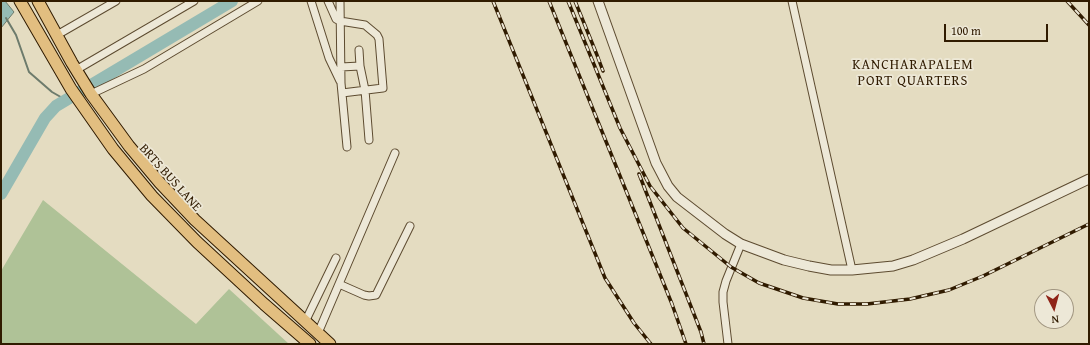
<!DOCTYPE html>
<html>
<head>
<meta charset="utf-8">
<style>
  body { margin:0 }
  #map { position:relative; width:1090px; height:345px; overflow:hidden; background:#e4dcc1; font-family:"Gentium Book Plus",serif }
  canvas { display:block }
  .frame { position:absolute; inset:0; border:2px solid #301b00; pointer-events:none }
  .north { position:absolute; left:1034px; top:289px; width:40px; height:40px; box-sizing:border-box; background:#ede8d7; border:1px solid #a19681; border-radius:50%; rotate:174deg; font-size:11px; font-weight:700; line-height:16px; text-align:center; color:#301b00 }
  .north::after { content:''; display:block; margin:auto; width:14px; height:18px; background:#8f2418; clip-path:polygon(50% 0,100% 100%,50% 72%,0 100%) }
  .scale { position:absolute; left:944px; top:24px; width:104px; height:18px; box-sizing:border-box; border:2px solid #301b00; border-top:0; padding-left:5px; font-size:12px; line-height:14px; white-space:nowrap; color:#301b00; -webkit-text-stroke:3px #ede8d7; paint-order:stroke }
</style>
</head>
<body>
<div id="map">
<canvas width="1090" height="345"></canvas>
<div class="frame"></div>
<div class="north">N</div>
<div class="scale">100 m</div>
</div>
<script>
const c = document.querySelector('canvas').getContext('2d');
c.lineJoin = 'round';
function paint(path, color) { c.fillStyle = color; c.fill(path, 'evenodd'); }
const toPath = rows => new Path2D(rows.map(r => 'M' + r).join(''));
function strokePath(path, color, width, dash) { c.strokeStyle = color; c.lineWidth = width; c.lineCap = dash ? 'butt' : 'round'; c.setLineDash(dash || []); c.stroke(path); }
function label(font, color, halo, rows, align = 'center') {
  c.font = font + ' "Gentium Book Plus",serif'; c.lineWidth = 3.5; c.setLineDash([]); c.textBaseline = 'middle'; c.strokeStyle = halo; c.fillStyle = color; for (const [text, x, y, turn = 0] of rows) {
    c.save(); c.translate(x, y); c.rotate((+turn || 0) * Math.PI / 180); c.textAlign = isNaN(turn) ? turn : align; if (halo) c.strokeText(text, 0, 0); c.fillText(text, 0, 0); c.restore();
  }
}
const green = toPath([
  [43,200,196,324,229,289,289,344,1,344,1,271]
]);
const water = toPath([
  [1,1,5,1,14,12,1,28,1,1]
]);
const stream = toPath([
  [6,18,16,35,29,72,52,92,66,100]
]);
const river = toPath([
  [1,194,45,118,56,106,232,1]
]);
const minor = toPath([
  [311,1,329,58,340,81],
  [328,1,336,19,340,21,365,25,377,35,379,39,383,88,342,93],
  [340,1,341,83,347,147],
  [792,1,852,270],
  [57,35,116,1],
  [359,50,360,66,365,90,369,140],
  [341,67,360,66],
  [76,70,194,1],
  [91,94,144,69,258,1],
  [339,284,364,295,369,296,376,295,410,226],
  [305,322,336,258],
  [318,333,395,153],
  [728,344,723,302,723,292,726,281,741,244]
]);
const tertiary = toPath([
  [598,1,656,163,668,186,677,197,725,234,741,244,784,260,809,266,831,270,852,270,893,266,913,260,963,239,1089,179]
]);
const primary = toPath([
  [20,1,71,89,113,149,152,196,197,242,264,304,310,344],
  [38,1,72,63,91,94,129,146,160,183,195,220,330,344]
]);
const rail = toPath([
  [493,1,605,278,634,323,651,344],
  [549,1,672,304,686,344],
  [568,1,620,128,650,186,683,228,731,267,759,283,803,298,838,304,867,304,910,299,949,290,983,276,1089,224],
  [575,1,597,55,603,71],
  [1067,1,1089,25],
  [639,174,701,332,704,344]
]);
const streetNames = [
  ["BRTS BUS LANE",170,178,48]
];
const neighbourhoodNames = [
  ["KANCHARAPALEM",913,65],
  ["PORT QUARTERS",913,81]
];
paint(green, '#afc297');
paint(water, '#95bbb4');
strokePath(water, '#6d7b6c', 1);
strokePath(stream, '#6d7b6c', 2);
strokePath(river, '#95bbb4', 12);
strokePath(minor, '#5d4b30', 9);
strokePath(tertiary, '#5d4b30', 11);
strokePath(primary, '#301b00', 13);
strokePath(minor, '#ede8d7', 7);
strokePath(tertiary, '#ede8d7', 9);
strokePath(primary, '#e2be80', 11);
strokePath(rail, '#301b00', 3.5);
strokePath(rail, '#ede8d7', 2, [6]);
label('13px', '#301b00', '#ede8d7', streetNames);
c.letterSpacing = '1px';
label('14px', '#301b00', '#ede8d7', neighbourhoodNames);
c.letterSpacing = '0px';
</script>
</body>
</html>
